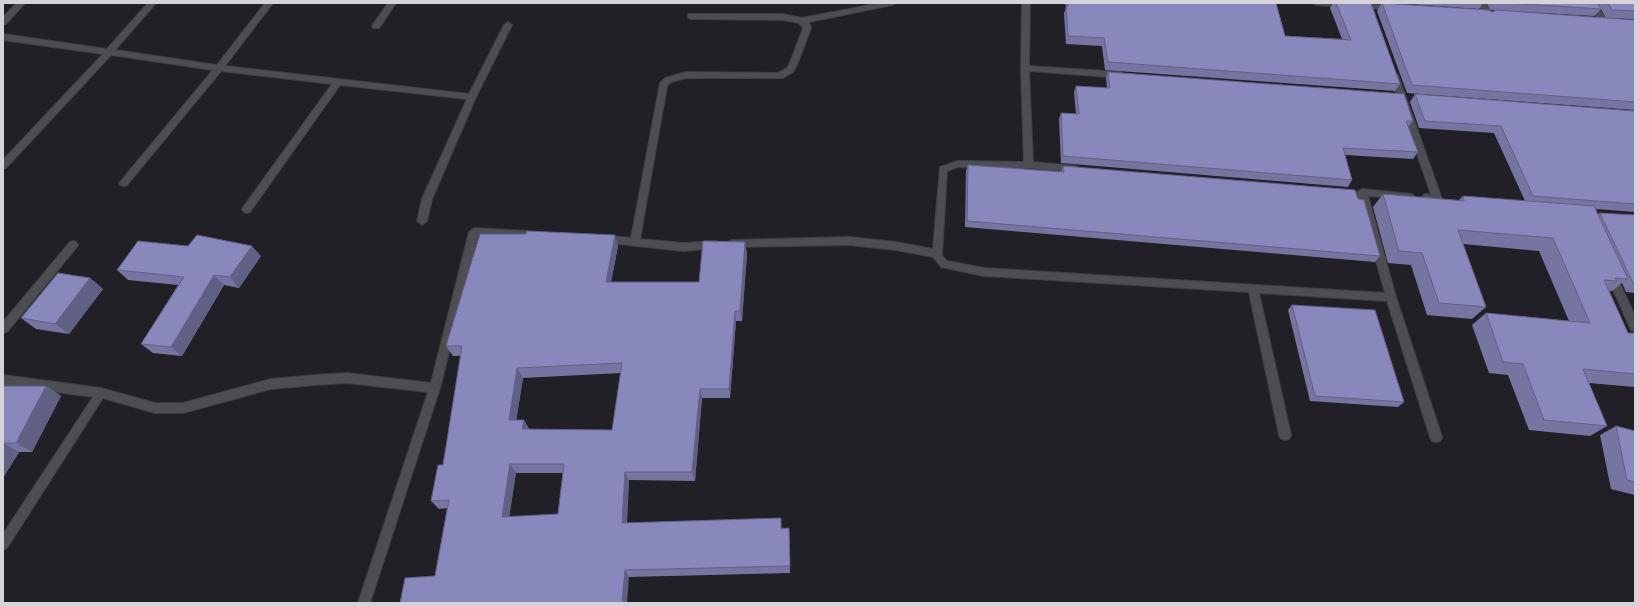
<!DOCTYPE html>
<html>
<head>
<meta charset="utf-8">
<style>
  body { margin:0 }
  #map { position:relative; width:1638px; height:606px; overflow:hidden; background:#202026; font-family:Literata,serif }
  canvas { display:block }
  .frame { position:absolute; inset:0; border:4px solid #d3d3d8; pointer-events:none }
</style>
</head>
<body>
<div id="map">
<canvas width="1638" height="606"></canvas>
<div class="frame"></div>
</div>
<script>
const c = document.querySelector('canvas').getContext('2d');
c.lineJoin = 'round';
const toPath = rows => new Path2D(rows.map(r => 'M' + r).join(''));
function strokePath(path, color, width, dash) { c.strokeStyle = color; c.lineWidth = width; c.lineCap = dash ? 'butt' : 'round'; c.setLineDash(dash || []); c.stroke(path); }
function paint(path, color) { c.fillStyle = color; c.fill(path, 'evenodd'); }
const minor = toPath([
  [17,3,25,3,6,24,3,25,3,17,17,3],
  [148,3,156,3,115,50,217,65,265,3,273,3,225,66,469,94,504,25,508,22,512,25,476,97,432,199,427,221,422,225,417,221,422,199,467,99,340,85,250,212,247,213,244,212,242,209,244,206,332,84,221,71,127,185,124,186,121,185,119,183,121,181,213,70,111,55,6,168,3,169,3,160,103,54,3,40,3,34,107,49,148,3],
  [388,3,396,3,379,28,373,28,372,26,388,3],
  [880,3,896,3,892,5,809,22,811,28,797,65,793,72,783,78,686,78,671,82,667,86,640,239,683,243,716,241,719,242,721,245,719,248,683,251,599,242,597,239,599,236,602,235,631,238,660,83,665,78,686,72,778,73,787,68,789,65,803,28,799,23,783,20,691,19,688,18,688,14,783,14,802,18,880,3],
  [1022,3,1030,3,1029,66,1121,72,1125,75,1121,78,1029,71,1033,162,1076,166,1080,169,1076,172,1029,168,958,167,947,171,942,254,943,257,947,261,984,268,1385,293,1357,192,1362,189,1412,194,1414,196,1412,198,1409,199,1368,196,1396,297,1442,437,1440,441,1436,442,1432,441,1430,437,1387,301,1259,293,1291,435,1289,439,1285,440,1281,439,1279,435,1249,292,984,276,941,267,933,257,896,250,849,245,729,247,727,244,729,241,732,240,849,237,896,242,933,249,940,167,958,161,1024,162,1021,68,1022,3],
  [1313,3,1355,3,1393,6,1397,8,1393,10,1317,5,1313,3],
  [1478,3,1486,3,1491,15,1490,17,1484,17,1478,3],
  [1588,3,1596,3,1607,21,1606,23,1600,23,1588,3],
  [1394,72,1398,75,1442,199,1440,201,1425,202,1420,198,1425,194,1431,195,1390,75,1394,72],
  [474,228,527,231,532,235,527,239,478,236,440,388,370,603,358,603,428,392,347,383,315,385,271,389,183,413,155,413,103,398,7,548,3,550,3,534,93,397,3,385,3,375,101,388,155,403,183,403,271,379,315,375,347,373,431,383,469,232,474,228],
  [73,241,76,242,78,245,76,248,7,332,3,333,3,322,70,242,73,241],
  [1612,272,1615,273,1635,316,1635,331,1631,330,1607,276,1609,273,1612,272]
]);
const wall = toPath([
  [1065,3,1276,3,1285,36,1342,39,1330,8,1333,3,1371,3,1400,84,1395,91,1105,70,1102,46,1066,44,1064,14,1066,7],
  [1382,3,1492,12,1635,20,1635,110,1407,93,1377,11],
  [1394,3,1483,3,1479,9],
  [1487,3,1635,3,1635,19,1606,18,1601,9,1594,16,1490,10],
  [1108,72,1413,121,1408,127,1418,152,1413,159,1345,155,1352,180,1348,187,1061,163,1059,119,1061,113,1076,114,1074,92,1076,86,1107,88,1106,78],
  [1415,94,1635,111,1635,212,1596,209,1598,214,1600,213,1635,215,1635,293,1626,292,1622,283,1612,291,1609,291,1628,333,1635,333,1635,387,1589,383,1607,426,1590,436,1529,430,1508,375,1489,373,1472,325,1486,313,1569,321,1539,251,1463,244,1486,307,1472,319,1427,315,1411,265,1388,263,1373,207,1383,194,1459,200,1463,196,1525,201,1494,133,1419,128,1410,102],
  [968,165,1061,172,1063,166,1358,199,1380,256,1375,262,965,227,966,171],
  [188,246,261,256,239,288,224,285,182,356,153,353,141,344,178,285,128,280,117,270],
  [618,246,611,282,699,282,747,253,742,321,736,321,730,398,702,398,695,481,629,480,627,523,789,528,790,573,629,577,435,576,447,508,439,509,431,501,443,465,461,356,453,356,446,346],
  [621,373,612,430,529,430,529,429,524,420,516,420,523,378],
  [516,473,563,473,558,514,509,517],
  [90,278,103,289,69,334,36,329,21,318],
  [1292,305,1404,402,1398,407,1310,401,1288,310],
  [3,386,46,386,61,396,32,452,19,452,3,478],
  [1616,426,1635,431,1635,495,1611,489,1600,435]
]);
const shadedWall = toPath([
  [615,235,618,246,609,293,606,282],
  [745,242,747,253,742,321,740,311],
  [252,246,261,256,239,288,230,277],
  [214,275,224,285,182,356,171,347],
  [90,278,103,289,69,334,55,324],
  [735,311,736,321,730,398,729,389],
  [517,368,523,378,515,429,509,420],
  [46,386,61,396,32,452,16,443],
  [700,389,702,398,695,481,692,472],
  [524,420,529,429,528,438,522,429],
  [3,443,19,452,3,478],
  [510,464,516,473,508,525,502,517],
  [625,472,629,480,626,531,622,523],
  [625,570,629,577,627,603,622,603]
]);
const building = toPath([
  [1068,3,1276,3,1285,36,1351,40,1336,3,1371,3,1400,84,1108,62,1104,38,1068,36,1066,6,1068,6,1068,3],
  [1382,3,1489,10,1492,12,1496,10,1635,20,1635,102,1412,85,1382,3],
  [1508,3,1597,3,1601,9,1508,3],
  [1608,3,1635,3,1635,11,1612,10,1608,3],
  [1108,72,1404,94,1413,121,1406,121,1418,152,1343,148,1352,180,1063,156,1061,113,1079,114,1076,86,1110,88,1108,72],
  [1415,94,1635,111,1635,204,1533,196,1501,126,1425,121,1415,94],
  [968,165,1064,172,1063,166,1355,190,1358,199,1364,200,1380,256,967,221,968,165],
  [1383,194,1464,201,1463,196,1594,206,1628,279,1615,278,1617,281,1604,280,1628,333,1635,333,1635,374,1583,369,1607,426,1544,420,1523,364,1503,362,1486,313,1590,323,1553,238,1458,230,1486,307,1439,303,1422,253,1399,251,1383,194],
  [1600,213,1635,215,1635,285,1634,285,1600,213],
  [527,231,615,235,606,282,699,282,703,241,745,242,740,311,735,311,729,389,700,389,692,472,625,472,622,523,781,518,781,529,789,528,790,566,625,570,622,603,400,603,405,578,435,576,449,500,431,501,438,465,443,465,462,346,446,346,480,234,526,234,527,231],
  [622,363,612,430,522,429,524,420,509,420,517,368,622,363],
  [510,464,564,464,558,514,502,517,510,464],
  [197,235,252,246,230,277,214,275,171,347,141,344,184,277,117,270,138,241,188,246,197,235],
  [58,273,90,278,55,324,21,318,58,273],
  [1292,305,1375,310,1404,402,1315,396,1292,305],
  [3,386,46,386,16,443,3,443,3,386],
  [1616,426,1635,431,1635,482,1627,480,1616,426]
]);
strokePath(minor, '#3e3e43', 2);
paint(minor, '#4d4d54');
paint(wall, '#7675a2');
paint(shadedWall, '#605f84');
paint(building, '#8988bc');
strokePath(building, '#605f84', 1);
</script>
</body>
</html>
